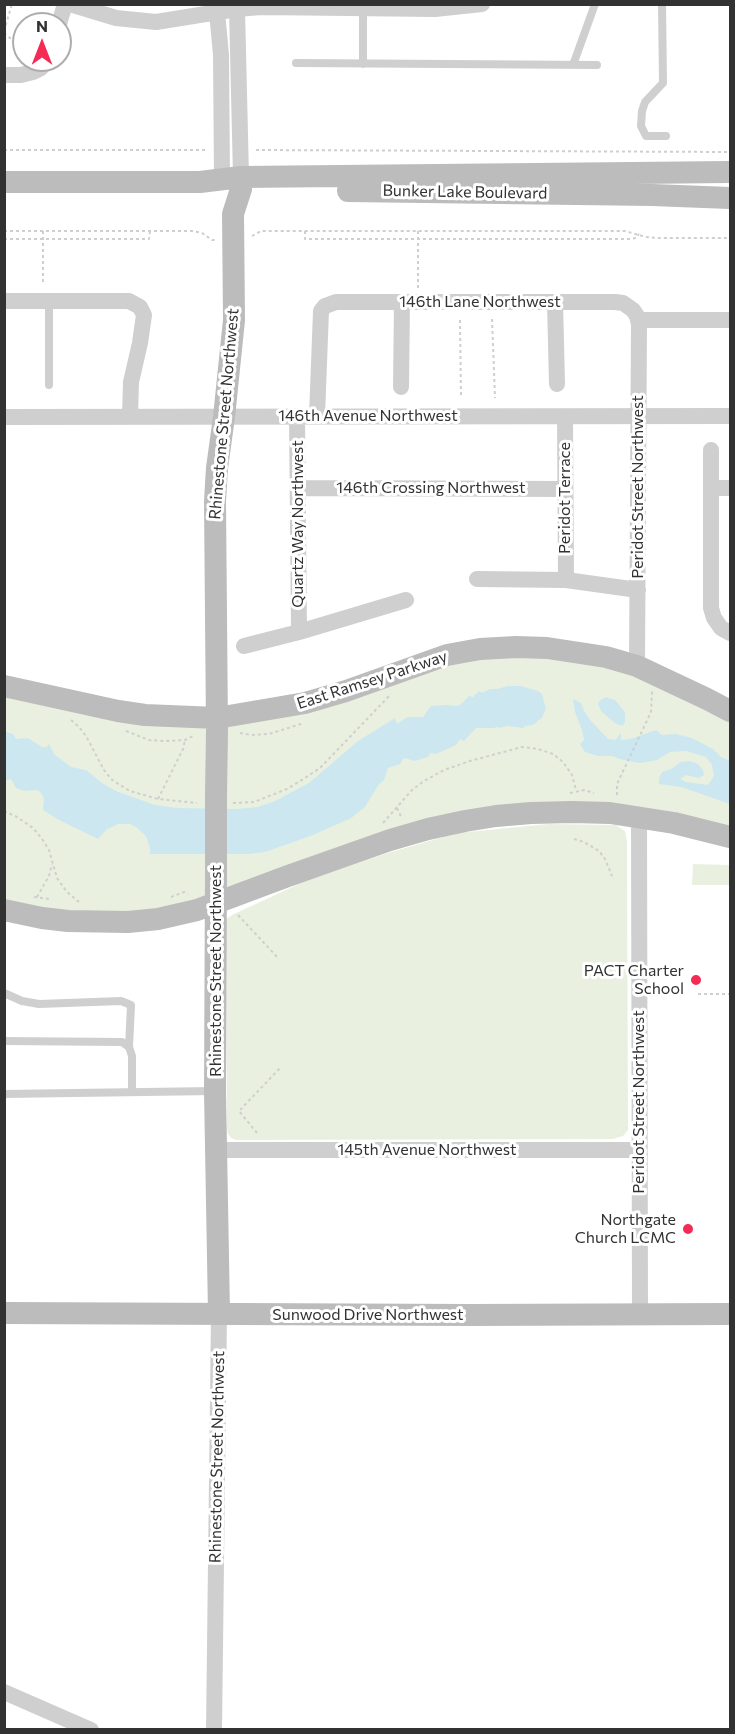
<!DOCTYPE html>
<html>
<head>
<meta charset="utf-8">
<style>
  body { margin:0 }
  #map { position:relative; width:735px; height:1734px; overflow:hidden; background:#fff; font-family:Commissioner,sans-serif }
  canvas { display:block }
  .frame { position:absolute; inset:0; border:6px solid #323232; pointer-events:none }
  .north { position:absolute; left:12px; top:12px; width:60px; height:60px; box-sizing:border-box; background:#fff; border:2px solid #adadad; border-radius:50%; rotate:0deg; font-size:16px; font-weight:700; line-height:24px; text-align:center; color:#323232 }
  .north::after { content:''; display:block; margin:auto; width:21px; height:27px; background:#f32b55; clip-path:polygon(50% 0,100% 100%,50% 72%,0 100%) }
</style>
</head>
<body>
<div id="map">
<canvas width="735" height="1734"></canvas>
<div class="frame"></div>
<div class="north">N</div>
</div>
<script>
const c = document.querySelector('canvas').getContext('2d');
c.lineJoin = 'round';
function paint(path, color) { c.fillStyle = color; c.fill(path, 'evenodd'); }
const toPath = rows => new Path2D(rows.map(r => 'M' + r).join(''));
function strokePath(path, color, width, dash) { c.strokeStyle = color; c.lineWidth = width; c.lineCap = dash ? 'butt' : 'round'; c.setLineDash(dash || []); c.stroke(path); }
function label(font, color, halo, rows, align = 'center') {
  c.font = font + ' Commissioner,sans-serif'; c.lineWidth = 6; c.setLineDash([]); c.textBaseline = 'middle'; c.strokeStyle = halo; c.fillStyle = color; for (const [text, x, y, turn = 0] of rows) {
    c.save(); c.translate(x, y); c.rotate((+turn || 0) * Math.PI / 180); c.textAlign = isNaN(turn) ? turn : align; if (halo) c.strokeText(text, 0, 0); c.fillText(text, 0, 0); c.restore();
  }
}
const green = toPath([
  [489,655,606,663,730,719,730,831,546,808,194,905,102,918,5,903,4,694,146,722,415,671],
  [548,824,616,825,625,831,627,841,628,1130,623,1136,613,1139,236,1140,231,1138,228,1134,227,1128,226,919,232,915,303,882,381,855,457,833],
  [693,864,730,865,730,885,692,885]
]);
const water = toPath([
  [508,686,521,686,538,691,542,694,546,709,541,719,538,720,538,721,533,725,525,726,523,728,507,726,500,728,498,727,493,728,476,728,464,741,460,739,456,745,445,750,436,754,430,753,428,757,415,761,404,758,400,764,388,768,384,780,379,784,365,807,351,818,313,835,265,852,249,854,150,854,150,848,146,836,136,827,130,824,118,824,106,830,98,839,59,820,43,810,44,799,42,794,39,791,35,790,26,791,21,790,16,788,11,779,5,781,5,732,13,734,16,739,28,738,42,747,47,747,49,744,54,754,71,767,86,770,102,783,116,791,155,805,178,808,236,809,258,807,275,801,309,783,358,741,395,718,397,724,407,717,423,717,431,706,447,705,455,706,460,705,470,695,472,698,479,691,482,693,490,689,497,689],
  [606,697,615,700,625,712,625,722,622,726,615,723,601,711,598,704,600,700],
  [573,699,581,703,584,711,591,721,608,739,615,740,621,733,621,740,630,739,656,730,662,735,676,734,692,738,713,749,721,757,730,761,730,804,681,787,659,784,659,778,662,772,671,769,681,762,690,761,698,764,703,770,704,775,699,778,686,775,680,779,686,782,708,785,714,776,712,765,706,757,686,751,670,752,657,760,640,763,623,760,612,756,598,756,585,752,580,744,584,740,582,730,575,712]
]);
const path = toPath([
  [4,31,12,4],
  [4,33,24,50],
  [4,150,206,150],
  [256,150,730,152],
  [4,231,193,231,202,233,212,240,215,240],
  [43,231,43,285],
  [305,231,305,239,630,239,636,238,639,234],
  [418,231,418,288],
  [252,236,261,231,625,231,646,237,659,238,730,238],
  [4,239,149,239,150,231],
  [492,319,495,398],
  [460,320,461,398],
  [71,720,79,727,86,736,104,770,111,779,120,785,130,791,158,799,197,803],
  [126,731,149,740,165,741,185,740,195,735],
  [240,733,251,735,269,734,304,723],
  [570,793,584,790,594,793],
  [617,795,617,784,651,712,652,691],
  [158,799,183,749,185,740],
  [233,803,254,802,287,789,305,778,320,768,391,694],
  [397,808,402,819],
  [4,811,17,817,33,828,42,839,49,850,57,878,67,892,79,902],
  [383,823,412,790,424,781,444,770,470,761,522,747,538,749,553,754,563,762,572,775,576,790],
  [574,839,584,842,599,851,605,859,612,876],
  [34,897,49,899],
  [37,897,49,876,52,864],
  [171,897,184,892,188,894],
  [238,915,279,959],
  [698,994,730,994],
  [257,1133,239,1111,281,1067]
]);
const lane = toPath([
  [662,4,663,83,645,102,642,111,641,126,646,136,666,136],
  [296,63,597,65],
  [363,64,363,8],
  [573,65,595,4],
  [49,301,49,385],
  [4,993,22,1001,39,1004,121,1001,131,1005,129,1047],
  [4,1041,122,1042,129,1047,132,1056,132,1092],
  [4,1094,214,1091]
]);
const street = toPath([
  [70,4,116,18,156,22,237,9,261,7,435,9,482,4],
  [237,9,241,177],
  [217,12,221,55,222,178],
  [59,24,65,4],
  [4,75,21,75,33,72,41,68,47,60],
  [4,301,129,301,140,307,144,315,140,343,131,382,130,417],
  [555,302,557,384],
  [638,320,730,320],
  [401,387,402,302],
  [297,416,299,632],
  [317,416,321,311,325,306,336,302,615,302,623,303,633,310,637,316,639,324,637,666],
  [4,417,730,416],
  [565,417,566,580],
  [711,450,711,608,714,618,721,628,730,633],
  [298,488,565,489],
  [711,488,730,488],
  [477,579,566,580,638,590],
  [244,646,299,632,406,600],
  [639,817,640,1315],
  [215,1150,639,1150],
  [4,1692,91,1730],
  [214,1730,219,1313]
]);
const secondary = toPath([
  [4,182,200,182,241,177,730,172],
  [348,191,652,195,730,198],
  [4,686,118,711,145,715,217,718,305,703,346,691,447,655,480,649,516,647,547,648,606,657,637,666,707,699,730,711],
  [216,796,217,730,215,501,217,468,224,417,234,320,233,214,241,189,241,177],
  [216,870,215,1091,219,1313],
  [4,910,42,918,68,921,128,922,158,919,197,910,288,876,390,840,428,829,465,821,496,816,531,813,572,812,610,813,674,823,730,837],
  [4,1313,470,1315,730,1314]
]);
const secondaryBridge = toPath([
  [216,796,216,870]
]);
const markers = [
  [696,980,6,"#f32b55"],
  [688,1229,6,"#f32b55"]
];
const streetNames = [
  ["Bunker Lake Boulevard",465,192,1],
  ["146th Lane Northwest",480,302],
  ["Rhinestone Street Northwest",224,414,-85],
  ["146th Avenue Northwest",368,416],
  ["Peridot Street Northwest",638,487,-90],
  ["146th Crossing Northwest",431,488],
  ["Peridot Terrace",565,498,-90],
  ["Quartz Way Northwest",298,524,-90],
  ["East Ramsey Parkway",372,680,-18],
  ["Rhinestone Street Northwest",216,971,-90],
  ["Peridot Street Northwest",639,1102,-90],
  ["145th Avenue Northwest",427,1150],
  ["Sunwood Drive Northwest",368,1315],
  ["Rhinestone Street Northwest",217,1457,-89]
];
const poiNames = [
  ["PACT Charter",684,971],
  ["School",684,989],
  ["Northgate",676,1220],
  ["Church LCMC",676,1238]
];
paint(green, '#eaf0e0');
paint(water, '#cce7f0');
strokePath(path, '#cfcfcf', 2, [3, 3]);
strokePath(lane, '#cfcfcf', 8);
strokePath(street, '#cfcfcf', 16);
strokePath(secondary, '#bcbcbc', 22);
strokePath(secondaryBridge, '#bcbcbc', 22);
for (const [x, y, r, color] of markers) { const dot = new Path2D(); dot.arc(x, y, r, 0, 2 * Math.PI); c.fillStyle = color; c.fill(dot); strokePath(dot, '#fff', 2); }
label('16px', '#323232', '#fff', streetNames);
label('16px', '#323232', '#fff', poiNames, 'right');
</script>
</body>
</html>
